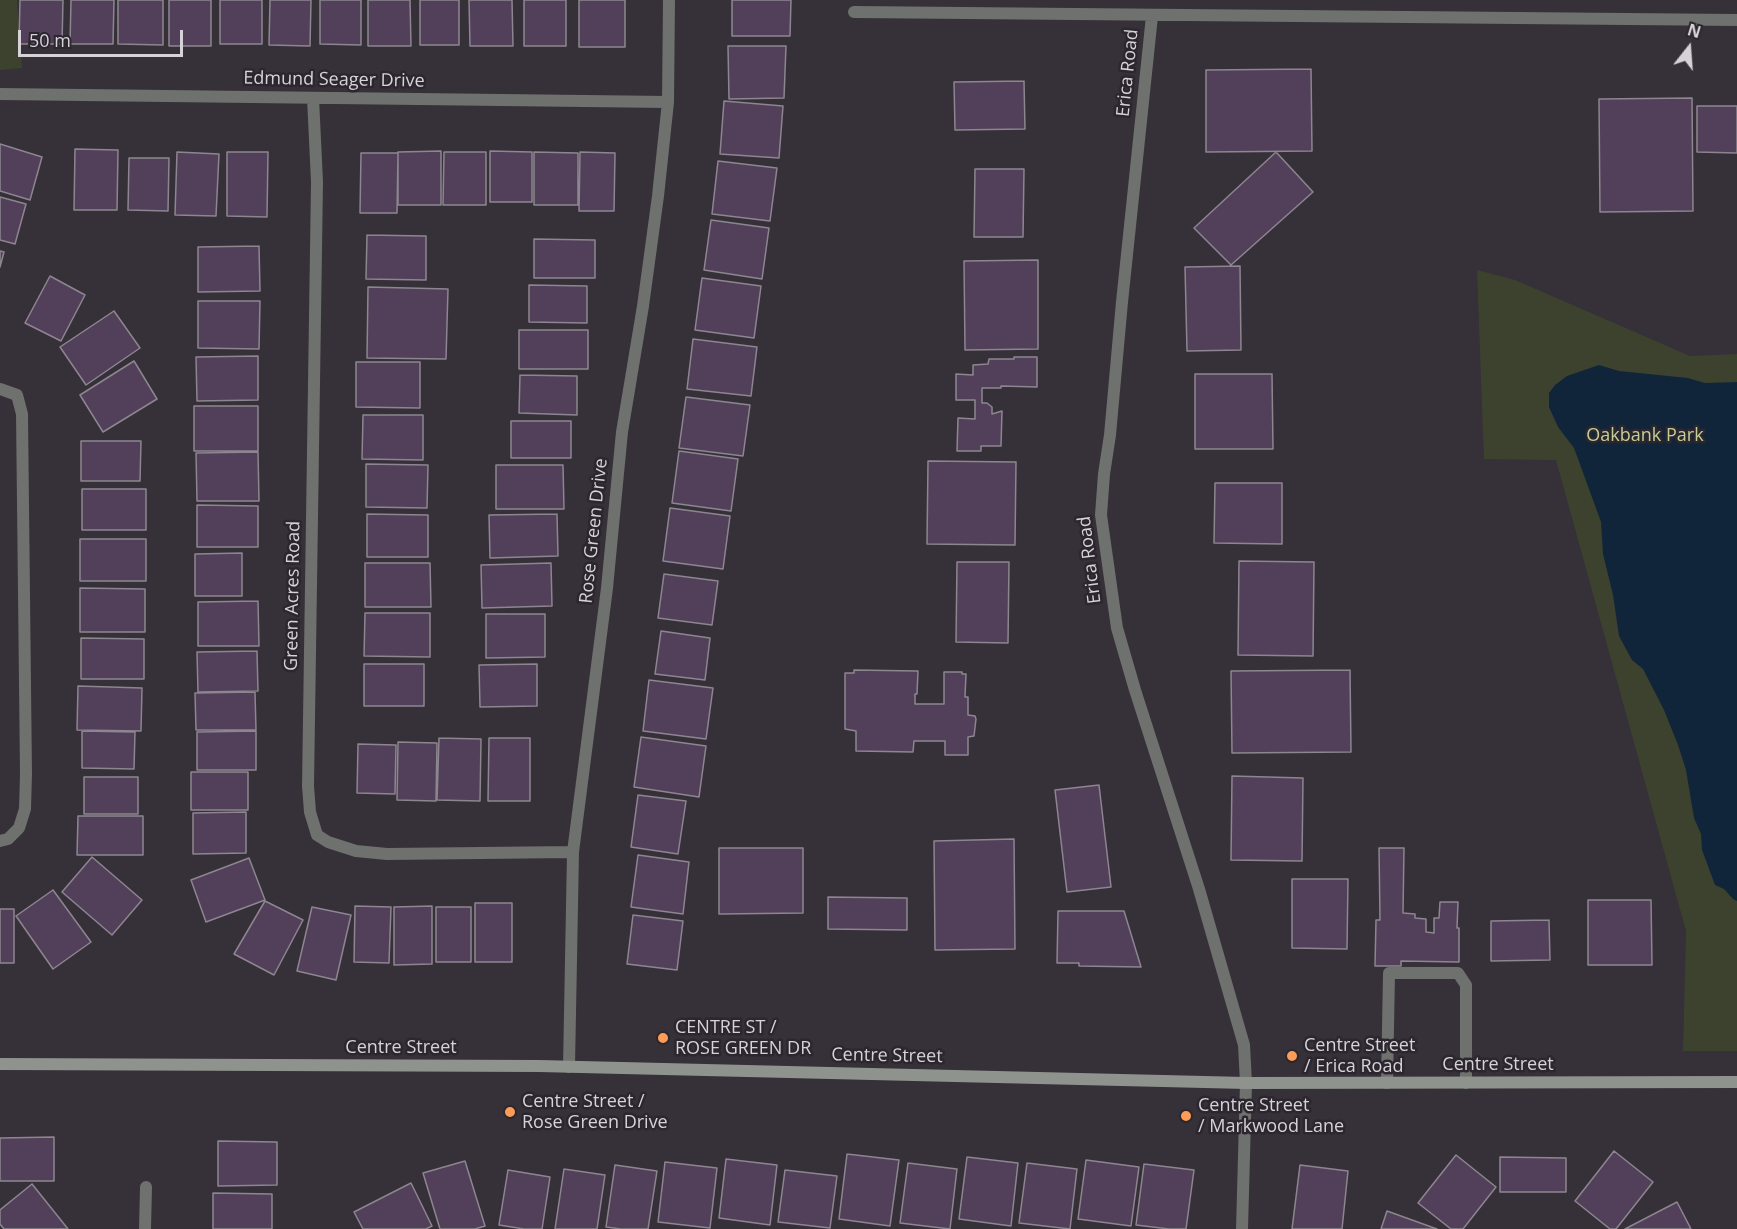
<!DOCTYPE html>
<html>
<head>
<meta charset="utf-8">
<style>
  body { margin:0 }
  #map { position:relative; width:1737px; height:1229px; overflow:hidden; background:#363038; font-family:"Open Sans",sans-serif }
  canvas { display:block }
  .north { position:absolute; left:1659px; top:18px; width:60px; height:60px; -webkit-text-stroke:4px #2c262e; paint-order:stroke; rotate:17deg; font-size:16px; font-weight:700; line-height:24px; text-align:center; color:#d6d2d8 }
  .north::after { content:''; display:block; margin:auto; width:21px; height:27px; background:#d6d2d8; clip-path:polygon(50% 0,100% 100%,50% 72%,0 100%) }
  .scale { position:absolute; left:18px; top:30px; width:165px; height:27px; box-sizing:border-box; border:3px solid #d6d2d8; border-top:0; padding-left:8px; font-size:18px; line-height:21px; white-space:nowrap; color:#d6d2d8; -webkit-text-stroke:4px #2c262e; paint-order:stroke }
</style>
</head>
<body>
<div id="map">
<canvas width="1737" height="1229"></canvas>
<div class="north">N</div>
<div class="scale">50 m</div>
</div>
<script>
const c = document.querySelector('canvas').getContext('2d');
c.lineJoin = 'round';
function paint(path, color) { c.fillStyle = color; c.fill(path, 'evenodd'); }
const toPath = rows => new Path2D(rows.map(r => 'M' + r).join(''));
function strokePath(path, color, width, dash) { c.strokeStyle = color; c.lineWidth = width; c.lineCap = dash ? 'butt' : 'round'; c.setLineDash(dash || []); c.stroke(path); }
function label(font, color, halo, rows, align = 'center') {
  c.font = font + ' "Open Sans",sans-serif'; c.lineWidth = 5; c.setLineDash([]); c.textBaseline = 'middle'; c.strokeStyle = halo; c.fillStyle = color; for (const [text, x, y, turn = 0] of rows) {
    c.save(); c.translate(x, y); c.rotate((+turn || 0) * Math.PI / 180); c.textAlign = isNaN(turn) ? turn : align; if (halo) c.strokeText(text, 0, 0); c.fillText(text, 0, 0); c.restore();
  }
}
const green = toPath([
  [0,0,17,0,22,68,0,70],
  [1477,270,1515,280,1690,356,1737,354,1737,1051,1683,1051,1686,931,1556,460,1484,459]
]);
const water = toPath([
  [1599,365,1619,371,1688,378,1705,383,1737,382,1737,901,1733,899,1724,889,1715,885,1702,850,1701,834,1694,818,1686,770,1678,745,1664,710,1643,669,1632,660,1619,636,1613,595,1603,554,1601,522,1574,448,1558,427,1549,407,1549,393,1555,385,1567,376]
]);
const building = toPath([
  [20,0,63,0,62,44,19,44,20,0],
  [71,0,114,0,113,44,70,44,71,0],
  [118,0,163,0,163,45,118,44,118,0],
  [169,0,211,0,211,46,169,46,169,0],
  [220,0,262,0,262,44,220,44,220,0],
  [270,0,311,0,310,46,269,45,270,0],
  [320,0,361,0,361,45,320,44,320,0],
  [368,0,410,0,411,46,368,46,368,0],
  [420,0,459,0,459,45,420,45,420,0],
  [469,0,512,0,513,46,470,46,469,0],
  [524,0,566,0,566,46,524,46,524,0],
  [579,0,625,0,625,47,579,47,579,0],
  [732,0,791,0,790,36,732,36,732,0],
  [728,46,786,46,784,98,729,99,728,46],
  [1311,69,1312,151,1206,152,1206,70,1311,69],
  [1024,81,1025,129,955,130,954,82,1024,81],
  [1692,98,1693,211,1600,212,1599,99,1692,98],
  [724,101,783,106,779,158,720,154,724,101],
  [1697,106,1737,106,1737,153,1697,152,1697,106],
  [0,144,42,157,30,200,0,191,0,144],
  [75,149,118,150,117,210,74,210,75,149],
  [441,151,441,205,398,205,398,152,441,151],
  [490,151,532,152,532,202,490,202,490,151],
  [177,152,219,154,216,216,175,215,177,152],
  [227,152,268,152,267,217,227,216,227,152],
  [444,152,486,152,486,205,443,205,444,152],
  [534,152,578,153,578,205,534,205,534,152],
  [580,152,615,153,614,211,579,211,580,152],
  [1276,152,1313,192,1231,265,1194,228,1276,152],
  [361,153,398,153,397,213,360,213,361,153],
  [129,158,169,158,168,211,128,210,129,158],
  [718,161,777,168,770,221,712,214,718,161],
  [975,169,1024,169,1023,237,974,237,975,169],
  [0,197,26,204,15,244,0,240,0,197],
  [711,220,769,228,762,279,704,270,711,220],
  [367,235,426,236,426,280,366,279,367,235],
  [534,239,595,240,595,278,534,278,534,239],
  [259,246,260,291,198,292,198,247,259,246],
  [0,251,4,252,0,267,0,251],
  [1038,260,1038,349,965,350,964,261,1038,260],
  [1240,266,1241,350,1187,351,1185,267,1240,266],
  [50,276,85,295,61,341,25,323,50,276],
  [702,278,761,286,754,338,695,330,702,278],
  [529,285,587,286,587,323,529,322,529,285],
  [368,287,448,289,446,359,367,358,368,287],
  [198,301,260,301,259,349,198,348,198,301],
  [114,311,140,348,86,385,60,347,114,311],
  [519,330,588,330,588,369,519,369,519,330],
  [693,339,757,347,751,396,687,389,693,339],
  [258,356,258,400,197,401,196,357,258,356],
  [1014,357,1037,357,1037,387,1001,386,1001,388,982,388,982,403,987,403,992,407,992,414,1002,411,1001,446,981,446,981,451,957,451,958,418,975,419,975,400,956,400,956,374,973,375,973,365,988,364,989,359,1014,359,1014,357],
  [134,361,157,399,103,432,80,395,134,361],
  [356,362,420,362,420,408,356,407,356,362],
  [1195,374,1272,374,1273,449,1195,449,1195,374],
  [520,375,577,376,577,415,519,413,520,375],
  [686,397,750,405,743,456,679,448,686,397],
  [194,406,258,406,258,451,194,451,194,406],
  [363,415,423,415,423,460,362,459,363,415],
  [511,421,571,421,571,458,511,458,511,421],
  [81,441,141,441,140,481,81,481,81,441],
  [679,451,738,459,731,511,672,503,679,451],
  [258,452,259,501,197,501,196,453,258,452],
  [928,461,1016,462,1015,545,927,544,928,461],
  [366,464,428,465,427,508,366,507,366,464],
  [496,465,563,465,564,509,496,509,496,465],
  [1215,483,1282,483,1282,544,1214,543,1215,483],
  [82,489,146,489,146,530,82,530,82,489],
  [197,505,258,506,258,547,197,547,197,505],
  [670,508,730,516,723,569,663,561,670,508],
  [367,514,428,515,428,557,367,557,367,514],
  [557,514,558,556,490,558,489,515,557,514],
  [80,539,146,539,146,581,80,581,80,539],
  [242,553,242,596,195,596,195,554,242,553],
  [1239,561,1314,562,1313,656,1238,655,1239,561],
  [957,562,1009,562,1008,643,956,642,957,562],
  [365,563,430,563,431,607,365,607,365,563],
  [551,563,552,606,482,608,481,565,551,563],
  [664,574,718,581,712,625,658,618,664,574],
  [80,588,145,589,145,632,80,632,80,588],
  [258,601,259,646,198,646,198,602,258,601],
  [365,613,430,613,430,657,364,656,365,613],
  [486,614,545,614,545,657,486,658,486,614],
  [661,631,710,638,705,680,655,674,661,631],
  [81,638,144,639,144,679,81,679,81,638],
  [257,651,258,691,198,692,197,652,257,651],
  [364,664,424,664,424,706,364,706,364,664],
  [537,664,537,706,480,707,479,665,537,664],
  [854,670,918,671,917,694,915,694,915,704,944,704,944,672,962,672,962,674,966,674,965,697,968,697,968,715,975,716,976,719,974,736,968,737,968,755,945,755,945,741,914,741,913,752,856,751,856,731,845,729,845,673,854,673,854,670],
  [1350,670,1351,752,1232,753,1231,671,1350,670],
  [649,680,713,688,706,739,643,731,649,680],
  [78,686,142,688,141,731,77,730,78,686],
  [255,692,256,730,196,730,195,693,255,692],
  [82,731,135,732,134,769,82,768,82,731],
  [256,731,256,770,197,770,197,732,256,731],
  [641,737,706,746,699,797,634,787,641,737],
  [439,738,481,739,480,801,437,800,439,738],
  [489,738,530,738,530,801,488,801,489,738],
  [398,742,437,743,436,801,397,800,398,742],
  [358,744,396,745,395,794,357,793,358,744],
  [191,772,248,772,248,810,191,810,191,772],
  [1232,776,1303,778,1302,861,1231,860,1232,776],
  [84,777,138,777,138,814,84,814,84,777],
  [1099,785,1111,887,1067,892,1055,790,1099,785],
  [638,795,686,801,678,854,631,847,638,795],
  [246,812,246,853,193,854,193,813,246,812],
  [78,816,143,816,143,855,77,855,78,816],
  [1014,839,1015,949,935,950,934,841,1014,839],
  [719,848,803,848,803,913,719,914,719,848],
  [1379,848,1404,848,1403,913,1415,914,1415,918,1426,919,1426,932,1434,933,1434,918,1439,918,1440,902,1458,902,1457,928,1459,928,1459,962,1401,961,1401,966,1375,966,1376,920,1380,920,1379,848],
  [638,855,689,862,683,914,631,907,638,855],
  [92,857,142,900,112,935,62,892,92,857],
  [249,858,265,900,206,922,191,880,249,858],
  [1292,879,1348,879,1347,949,1292,948,1292,879],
  [53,890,91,942,53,969,16,916,53,890],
  [828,897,907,898,907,930,828,929,828,897],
  [1588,900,1651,900,1652,965,1588,965,1588,900],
  [265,901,303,920,274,975,234,954,265,901],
  [475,903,512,903,512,962,475,962,475,903],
  [355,906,391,907,389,963,354,962,355,906],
  [432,906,432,964,394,965,394,907,432,906],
  [312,907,351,915,336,980,297,971,312,907],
  [436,907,471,907,471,962,436,962,436,907],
  [0,909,14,909,14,963,0,963,0,909],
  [1058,911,1124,911,1141,967,1079,966,1079,963,1057,963,1058,911],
  [633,915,683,921,677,970,627,964,633,915],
  [1549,920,1550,960,1491,961,1491,921,1549,920],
  [54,1137,54,1181,0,1181,0,1138,54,1137],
  [218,1141,277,1142,277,1185,218,1186,218,1141],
  [1614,1151,1653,1182,1616,1229,1610,1229,1575,1201,1614,1151],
  [847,1154,899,1160,890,1226,839,1219,847,1154],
  [1456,1155,1496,1187,1463,1229,1451,1229,1418,1203,1456,1155],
  [967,1157,1018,1163,1011,1226,959,1219,967,1157],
  [1500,1157,1566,1158,1566,1192,1500,1192,1500,1157],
  [726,1159,777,1165,770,1225,719,1218,726,1159],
  [1086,1160,1139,1167,1131,1226,1078,1219,1086,1160],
  [465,1161,485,1226,475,1229,440,1229,423,1173,465,1161],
  [665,1162,717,1168,710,1228,658,1222,665,1162],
  [908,1163,957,1169,950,1229,900,1223,908,1163],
  [1027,1163,1077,1169,1070,1229,1019,1223,1027,1163],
  [1144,1164,1194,1170,1186,1229,1169,1229,1136,1225,1144,1164],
  [615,1165,657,1171,648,1229,621,1229,606,1227,615,1165],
  [1300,1165,1348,1171,1342,1229,1292,1229,1300,1165],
  [564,1169,605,1175,597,1229,555,1229,564,1169],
  [508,1170,550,1177,542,1229,524,1229,499,1225,508,1170],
  [785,1170,837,1176,830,1228,778,1222,785,1170],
  [411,1183,432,1226,426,1229,363,1229,354,1212,411,1183],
  [32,1184,68,1229,4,1229,0,1224,0,1210,32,1184],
  [213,1193,272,1194,272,1229,213,1229,213,1193],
  [1677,1202,1691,1229,1625,1229,1677,1202],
  [1387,1211,1437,1229,1381,1229,1387,1211]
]);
const service = toPath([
  [1387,1083,1389,973,1458,973,1466,985,1466,1083]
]);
const minor = toPath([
  [854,12,1737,20],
  [1152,16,1122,302,1110,435,1104,474,1101,515,1117,628,1135,690,1199,889,1244,1045,1246,1083,1242,1229],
  [0,94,668,102],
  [313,98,317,182,308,786,310,812,317,835,328,842,356,851,387,854,573,852],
  [0,389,17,395,22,414,26,774,25,809,19,828,8,839,0,841],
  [569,1067,573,852,607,588,622,432,643,306,658,196,668,102,669,0],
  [145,1229,146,1187]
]);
const secondary = toPath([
  [0,1064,539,1066,1246,1083,1737,1082]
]);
const markers = [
  [663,1038,6,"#fd9c56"],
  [1292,1056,6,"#fd9c56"],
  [510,1112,6,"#fd9c56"],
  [1186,1116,6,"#fd9c56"]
];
const streetNames = [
  ["Erica Road",1128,73,-84],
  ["Edmund Seager Drive",334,80,1],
  ["Rose Green Drive",594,531,-84],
  ["Erica Road",1090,560,-97],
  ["Green Acres Road",293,596,-89],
  ["Centre Street",401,1048],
  ["Centre Street",887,1056,1],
  ["Centre Street",1498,1065]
];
const parkNames = [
  ["Oakbank Park",1645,436]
];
const poiNames = [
  ["CENTRE ST /",675,1028],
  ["ROSE GREEN DR",675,1049],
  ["Centre Street",1304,1046],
  ["/ Erica Road",1304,1067],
  ["Centre Street /",522,1102],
  ["Rose Green Drive",522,1123],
  ["Centre Street",1198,1106],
  ["/ Markwood Lane",1198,1127]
];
paint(green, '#3d422f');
paint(water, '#11253a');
paint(building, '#52405a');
strokePath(building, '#8d8690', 1.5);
strokePath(service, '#6e716d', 12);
strokePath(minor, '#6e716d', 12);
strokePath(secondary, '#8f938d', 12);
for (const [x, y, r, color] of markers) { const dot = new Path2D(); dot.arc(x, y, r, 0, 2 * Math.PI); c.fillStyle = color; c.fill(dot); strokePath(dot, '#2c262e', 2); }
label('18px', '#d6d2d8', '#2c262e', streetNames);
label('18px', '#c2cf96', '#2c262e', parkNames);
label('18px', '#d6d2d8', '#2c262e', poiNames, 'left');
</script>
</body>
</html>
